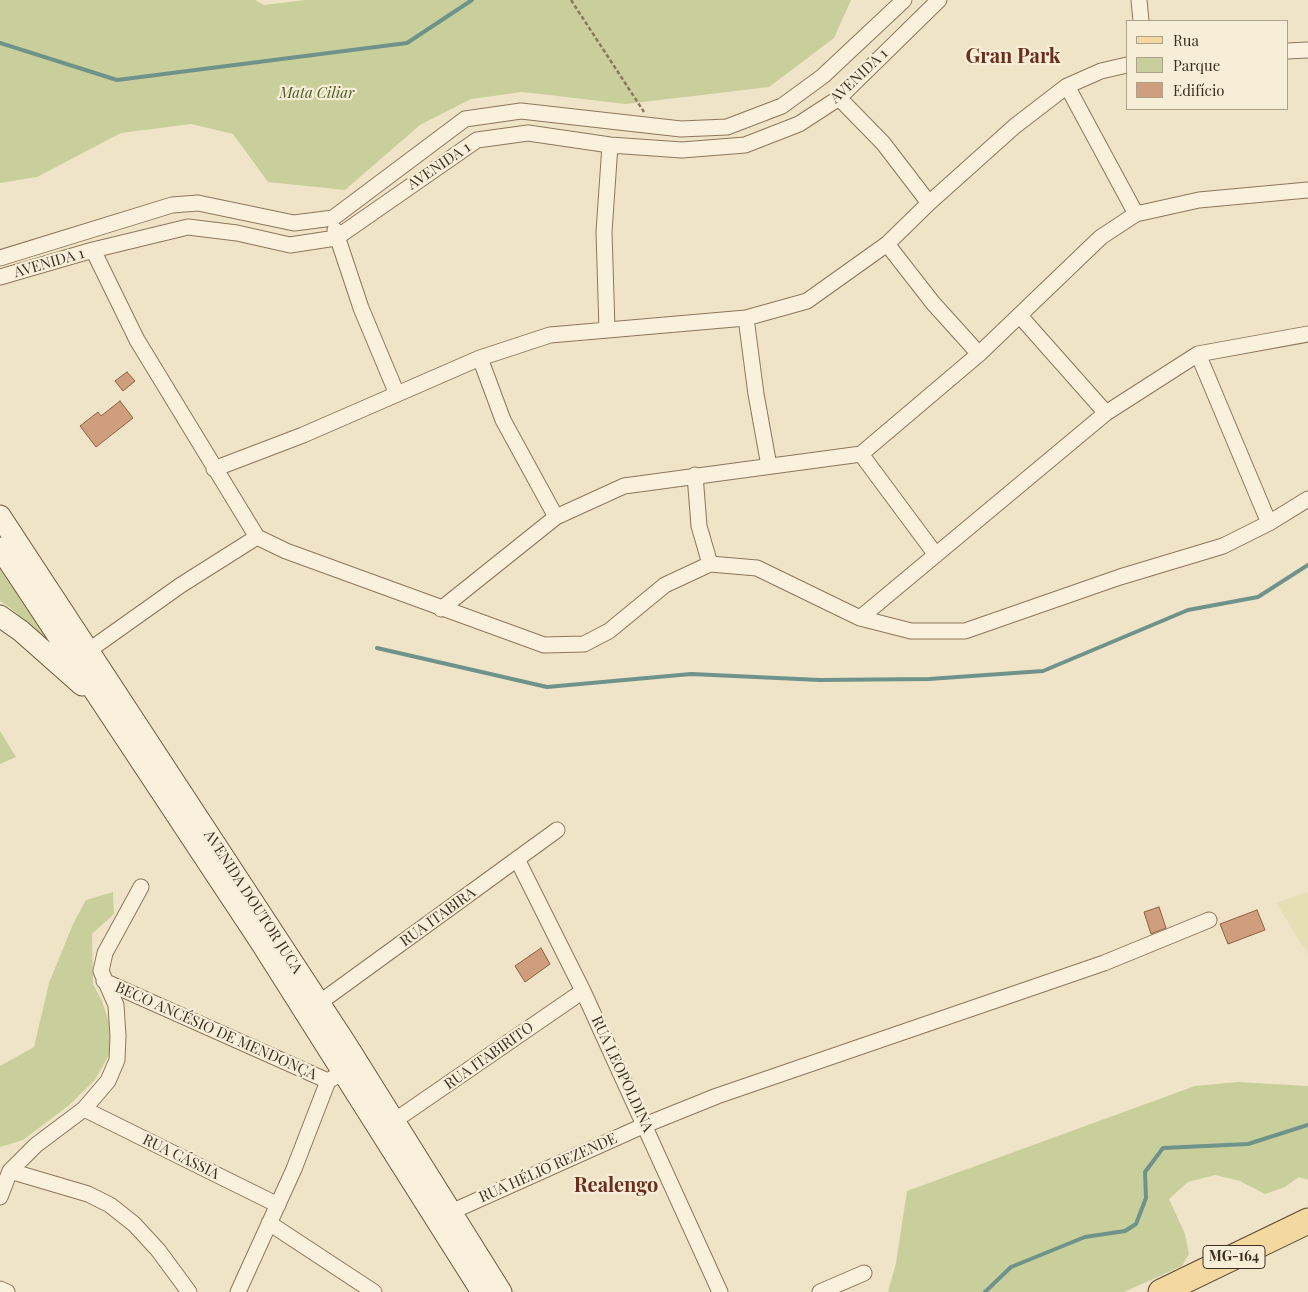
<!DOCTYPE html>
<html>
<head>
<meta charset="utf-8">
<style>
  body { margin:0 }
  #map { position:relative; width:1308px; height:1292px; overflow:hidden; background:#f0e4c8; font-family:"Playfair Display",serif }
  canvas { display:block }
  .legend { position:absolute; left:1126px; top:20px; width:162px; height:90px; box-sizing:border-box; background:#f7eed8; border:1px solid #ada18e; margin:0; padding:6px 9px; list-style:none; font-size:15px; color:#3d2e20 }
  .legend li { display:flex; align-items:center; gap:10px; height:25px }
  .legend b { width:25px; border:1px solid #ada18e }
</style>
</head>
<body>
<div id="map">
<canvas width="1308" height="1292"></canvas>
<ul class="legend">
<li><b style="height:6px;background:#f3d9a0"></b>Rua</li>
<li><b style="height:14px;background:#c9cf9b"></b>Parque</li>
<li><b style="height:14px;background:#cf9f7d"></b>Edifício</li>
</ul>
</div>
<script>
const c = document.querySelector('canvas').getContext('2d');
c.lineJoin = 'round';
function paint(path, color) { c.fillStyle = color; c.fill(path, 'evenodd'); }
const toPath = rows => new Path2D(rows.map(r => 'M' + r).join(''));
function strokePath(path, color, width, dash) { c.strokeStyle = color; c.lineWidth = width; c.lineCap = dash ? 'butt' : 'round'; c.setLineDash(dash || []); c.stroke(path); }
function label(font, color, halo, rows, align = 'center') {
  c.font = font + ' "Playfair Display",serif'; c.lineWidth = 4.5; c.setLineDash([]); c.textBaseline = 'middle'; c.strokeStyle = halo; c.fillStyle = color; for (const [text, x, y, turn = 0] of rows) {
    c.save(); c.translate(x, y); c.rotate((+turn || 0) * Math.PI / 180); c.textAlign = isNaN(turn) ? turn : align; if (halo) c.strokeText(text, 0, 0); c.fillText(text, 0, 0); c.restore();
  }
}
const farmland = toPath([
  [1308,892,1308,954,1276,903]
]);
const green = toPath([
  [0,0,255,0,264,5,306,0,851,0,834,38,769,87,626,104,522,92,471,99,420,125,345,190,268,182,233,134,191,124,121,133,37,177,0,183],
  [0,565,62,657,13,610,0,601],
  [0,731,16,757,0,764],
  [113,892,114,914,92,934,93,984,102,1001,111,1028,109,1055,95,1080,68,1106,23,1140,0,1147,0,1066,34,1047,49,983,73,924,86,900],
  [1238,1082,1308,1086,1308,1180,1299,1177,1285,1187,1265,1194,1240,1181,1215,1175,1188,1182,1169,1199,1185,1234,1189,1254,1182,1266,1124,1292,888,1292,896,1263,907,1191,1195,1086]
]);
const stream = toPath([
  [0,43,117,80,407,43,472,0],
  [377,648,547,687,691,674,820,680,929,679,1043,671,1188,610,1258,597,1308,565],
  [985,1292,1011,1267,1085,1237,1125,1231,1136,1224,1146,1198,1145,1172,1163,1148,1248,1144,1308,1125]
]);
const building = toPath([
  [127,372,135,381,123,391,115,381,127,372],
  [120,401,133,418,96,447,80,426,98,412,101,416,120,401],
  [1159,907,1166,928,1151,934,1144,912,1159,907],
  [1257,910,1265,930,1228,944,1220,924,1257,910],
  [541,948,550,964,525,982,515,966,541,948]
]);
const path = toPath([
  [571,0,644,112]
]);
const street = toPath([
  [1139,0,1141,21],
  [1287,51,1308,50],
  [1067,86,1136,214],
  [839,98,883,143,929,203],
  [335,230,361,308,397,394],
  [887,244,933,303,979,354],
  [93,250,137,340,257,537,286,551,544,645,584,644,609,631,665,585,710,564,757,568,860,618,911,631,965,631,1120,577,1223,546,1269,523,1308,499],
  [0,258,172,205,198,203,294,223,333,218,465,119,521,111,681,129,727,127,782,106,823,76,904,0],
  [0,277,93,250,188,227,237,233,290,245,336,238,477,140,528,133,610,145,682,150,745,145,799,124,839,98,939,0],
  [1020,316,1106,413],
  [746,318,756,394,769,466],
  [607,330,604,232,610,145],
  [1198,354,1269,523],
  [480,358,503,420,556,517],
  [861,454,936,555],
  [214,469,303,435,480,358,550,335,746,318,807,301,887,244,929,203,1015,126,1067,86,1101,71,1127,65],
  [695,475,699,526,710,564],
  [441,609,556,517,624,486,861,454,979,354,1101,237,1136,214,1199,200,1308,190],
  [860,618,1106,413,1198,354,1308,334],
  [88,651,181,585,257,537],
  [517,859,583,991,720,1292],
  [104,981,328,1081],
  [319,1003,557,830],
  [84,1109,278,1205],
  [394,1121,583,991],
  [10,1171,88,1194,110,1205,134,1224,158,1250,189,1292],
  [0,1197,10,1171,36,1145,84,1109,108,1081,117,1060,118,1036,116,1005,101,971,105,953,141,887],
  [451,1212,645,1125,717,1096,1104,963,1209,920],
  [269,1223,374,1292],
  [0,1289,7,1292],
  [238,1292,294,1169,328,1081,350,1068],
  [820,1292,864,1273]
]);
const secondary = toPath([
  [0,516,346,1044,501,1292],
  [0,548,260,941,482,1292],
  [0,616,21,631,82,685]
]);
const primary = toPath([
  [1161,1292,1308,1221]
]);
const shields = [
  [1234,1257,62]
];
const shieldNames = [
  ["MG-164",1234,1257]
];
const streetNames = [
  ["AVENIDA 1",859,76,-43],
  ["AVENIDA 1",439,166,-34],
  ["AVENIDA 1",49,263,-16],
  ["AVENIDA DOUTOR JUCA",253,902,57],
  ["RUA ITABIRA",438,917,-36],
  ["BECO ANCÉSIO DE MENDONÇA",216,1031,24],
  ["RUA ITABIRITO",489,1056,-35],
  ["RUA LEOPOLDINA",622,1074,65],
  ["RUA CÁSSIA",181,1157,26],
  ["RUA HÉLIO REZENDE",548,1168,-24]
];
const parkNames = [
  ["Mata Ciliar",317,93]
];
const districtNames = [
  ["Gran Park",1013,57],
  ["Realengo",616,1186]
];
paint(farmland, '#e6deb5');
paint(green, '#c9cf9b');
strokePath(stream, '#6f938a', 4);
paint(building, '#cf9f7d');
strokePath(building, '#8d5f41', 1);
strokePath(street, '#8d765c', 17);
strokePath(secondary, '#6f573f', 23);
strokePath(primary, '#5b4430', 27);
strokePath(path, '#8d765c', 2.5, [4, 2.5]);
strokePath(street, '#faf1dc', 15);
strokePath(secondary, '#faf1dc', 21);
strokePath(primary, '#f3d9a0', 25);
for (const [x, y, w] of shields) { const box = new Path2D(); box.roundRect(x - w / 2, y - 11.5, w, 23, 4); c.fillStyle = '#f7eed8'; c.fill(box); strokePath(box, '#3d2e20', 1); }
label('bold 14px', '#3d2e20', null, shieldNames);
label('15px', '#3d2e20', '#f7eed8', streetNames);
label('italic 15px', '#4d5a26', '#f7eed8', parkNames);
label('bold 20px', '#6b2e1e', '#f7eed8', districtNames);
</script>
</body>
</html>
